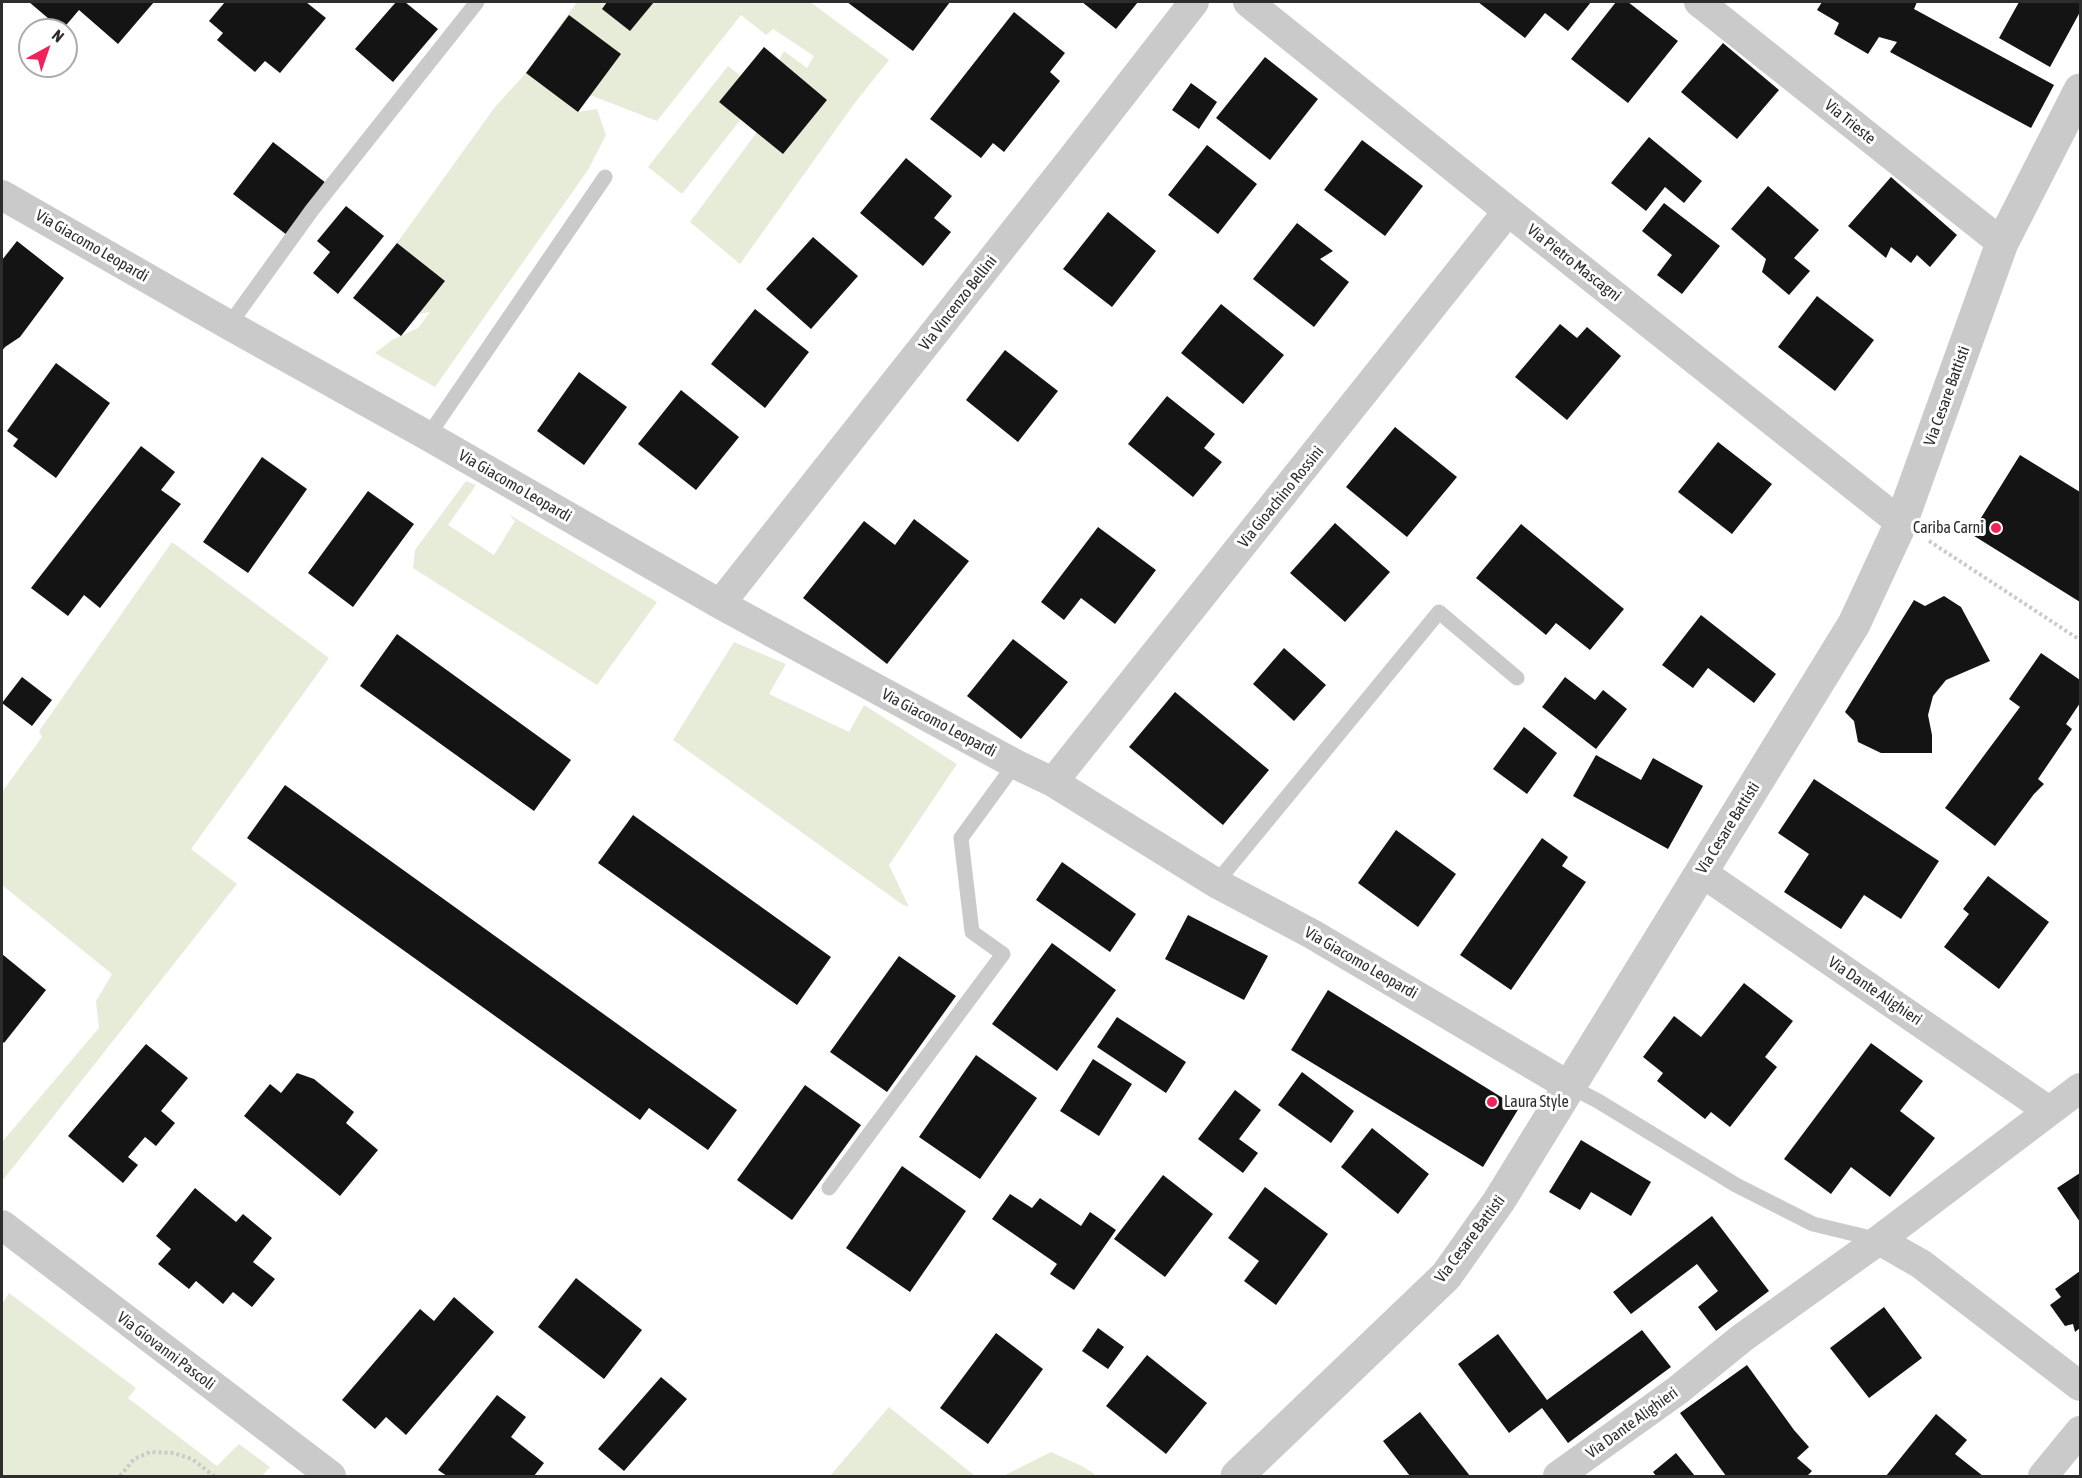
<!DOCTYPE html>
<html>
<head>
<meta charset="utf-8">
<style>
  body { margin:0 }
  #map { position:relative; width:2082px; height:1478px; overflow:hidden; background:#fff; font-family:"Asap Condensed",sans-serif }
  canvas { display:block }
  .frame { position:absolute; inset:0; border:3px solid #2d2d2d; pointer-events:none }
  .north { position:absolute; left:18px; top:18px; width:60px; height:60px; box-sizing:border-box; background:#fff; border:2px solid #ababab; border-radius:50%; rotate:40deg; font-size:16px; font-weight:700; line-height:24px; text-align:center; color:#2d2d2d }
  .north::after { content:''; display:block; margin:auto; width:21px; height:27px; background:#f12159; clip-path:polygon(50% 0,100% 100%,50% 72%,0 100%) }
</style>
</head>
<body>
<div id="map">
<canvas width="2082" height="1478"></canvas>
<div class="frame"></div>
<div class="north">N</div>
</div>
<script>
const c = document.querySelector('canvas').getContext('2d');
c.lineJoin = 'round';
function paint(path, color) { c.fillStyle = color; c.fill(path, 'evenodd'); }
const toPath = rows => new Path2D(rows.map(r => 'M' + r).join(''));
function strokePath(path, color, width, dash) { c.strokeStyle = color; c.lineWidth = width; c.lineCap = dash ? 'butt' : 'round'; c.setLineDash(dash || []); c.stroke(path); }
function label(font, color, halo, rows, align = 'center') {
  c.font = font + ' "Asap Condensed",sans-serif'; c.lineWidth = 6; c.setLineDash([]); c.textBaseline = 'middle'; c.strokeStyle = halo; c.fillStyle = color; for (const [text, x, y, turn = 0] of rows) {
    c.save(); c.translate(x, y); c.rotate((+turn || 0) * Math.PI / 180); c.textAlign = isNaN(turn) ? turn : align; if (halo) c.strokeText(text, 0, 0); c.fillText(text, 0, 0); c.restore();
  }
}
const green = toPath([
  [577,2,810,2,889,60,854,104,740,264,690,222,757,132,783,154,827,100,779,60,784,51,807,68,814,56,773,29,766,35,741,15,657,121,590,95,578,112,597,109,606,135,588,170,435,387,375,353,392,340,418,328,430,312,418,314,444,281,397,243,495,107,526,73],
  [728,66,741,76,719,102,741,119,682,194,648,167],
  [466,481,476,485,448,525,494,555,515,521,508,514,657,602,597,685,413,568,415,550],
  [172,542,329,658,191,849,237,884,3,1180,2,1142,99,1028,96,1001,112,974,2,885,2,792,42,737,39,731],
  [734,642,786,664,769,694,849,732,864,705,957,764,889,865,909,907,903,905,673,740],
  [9,1293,136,1388,128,1398,217,1466,239,1444,270,1467,262,1476,2,1476,2,1304],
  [889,1407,975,1476,830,1476],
  [1051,1452,1084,1467,1097,1476,1003,1476]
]);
const building = toPath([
  [29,2,154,2,118,44,79,10,62,30],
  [225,2,306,2,326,18,280,73,265,61,255,72,217,40,223,33,209,21],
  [396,2,405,2,438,29,393,82,355,49],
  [607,2,654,2,630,31,602,9],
  [847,2,950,2,913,51],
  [1082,2,1138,2,1116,29],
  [1478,2,1591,2,1568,31,1545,13,1525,38],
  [1616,2,1628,2,1678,41,1628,103,1571,59],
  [1822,2,1917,2,1914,9,2054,85,2031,128,1890,52,1897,42,1879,37,1868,54,1834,34,1839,23,1817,10],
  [2019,2,2080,2,2080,12,2050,67,1999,38],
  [1014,12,1065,53,1050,72,1060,81,1004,152,993,143,981,158,930,119],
  [569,15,621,54,578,112,526,73],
  [1723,43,1779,90,1737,139,1681,92],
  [764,47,827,100,783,154,719,102],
  [1265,57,1318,99,1270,160,1216,118],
  [1191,83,1217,102,1199,129,1172,110],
  [1649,137,1702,181,1684,203,1665,187,1646,211,1611,183],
  [1362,140,1423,186,1385,236,1324,190],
  [273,142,326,183,287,235,233,194],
  [1207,145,1257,184,1218,234,1168,195],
  [906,158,952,196,934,218,951,232,923,266,860,213],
  [1891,177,1957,235,1930,267,1917,255,1911,263,1891,247,1886,258,1848,226],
  [1768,186,1819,230,1794,258,1810,271,1789,295,1762,272,1766,259,1731,229],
  [1664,203,1720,246,1682,294,1657,275,1672,255,1642,231],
  [346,206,384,236,338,294,313,273,330,252,317,241],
  [1108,212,1156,251,1112,307,1063,269],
  [1297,223,1333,251,1320,259,1349,282,1314,327,1253,279],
  [813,237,858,276,811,329,766,289],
  [17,241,64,278,20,337,5,347,2,351,2,260],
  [397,243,445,281,401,336,353,298],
  [1817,296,1874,340,1835,391,1778,347],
  [1221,304,1284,355,1243,404,1181,353],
  [755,309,809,352,765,408,711,364],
  [1560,324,1577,338,1587,327,1621,356,1567,420,1515,377],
  [1005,350,1058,391,1018,442,966,400],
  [56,363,110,403,56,478,13,446,18,439,7,431],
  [579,372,627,407,584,465,537,431],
  [681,390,739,437,696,490,638,444],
  [1167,396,1215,434,1204,448,1222,462,1193,497,1128,444],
  [1395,427,1457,477,1407,537,1346,487],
  [1718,442,1772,484,1732,534,1678,492],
  [141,446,175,472,161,490,181,504,100,608,84,595,68,616,31,588],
  [2020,455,2080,492,2080,602,1971,534],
  [262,457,307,489,248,573,203,542],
  [368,491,414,524,353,607,308,573],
  [914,519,969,561,887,664,803,598,864,521,895,545],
  [1335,523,1390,572,1345,622,1290,573],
  [1521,524,1624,609,1590,650,1556,623,1546,635,1476,578],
  [1098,527,1156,570,1115,624,1081,598,1064,620,1041,602],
  [1944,596,1961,607,1990,661,1946,680,1933,696,1928,715,1932,735,1932,753,1881,753,1858,742,1854,721,1845,712,1914,600,1925,606],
  [1701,615,1776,674,1754,703,1708,668,1693,688,1662,665],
  [397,634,571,760,534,811,360,686],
  [1013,639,1068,682,1021,739,967,696],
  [1284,648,1326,685,1294,721,1253,684],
  [2041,653,2080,680,2080,703,2066,724,2072,729,2038,779,2044,784,2034,794,1995,846,1945,808,2020,707,2009,699],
  [22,677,52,700,32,726,2,703],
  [1565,677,1595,700,1603,690,1627,709,1596,749,1542,707],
  [1175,692,1269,770,1223,825,1129,747],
  [1524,727,1557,753,1527,794,1493,769],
  [1596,755,1641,780,1653,758,1703,786,1668,849,1573,796],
  [1814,779,1939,861,1901,919,1864,895,1841,929,1784,892,1809,854,1778,833],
  [285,785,737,1110,708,1150,649,1108,640,1120,247,838],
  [633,815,831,957,797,1005,598,863],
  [1396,830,1456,874,1418,927,1358,883],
  [1542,838,1568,857,1562,866,1586,882,1511,990,1460,955],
  [1062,862,1136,914,1110,952,1036,900],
  [1988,876,2049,922,1999,989,1944,947,1969,914,1963,909],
  [1188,915,1268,956,1244,1000,1165,959],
  [1052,943,1116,990,1057,1071,992,1024],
  [2,954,46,990,4,1043,2,1041],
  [899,956,956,996,887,1092,830,1052],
  [1744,983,1793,1021,1765,1057,1777,1067,1730,1127,1711,1112,1705,1119,1657,1081,1663,1073,1643,1057,1674,1016,1701,1037],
  [1328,990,1519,1108,1483,1167,1291,1050],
  [1117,1017,1186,1062,1166,1093,1097,1047],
  [1871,1043,1923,1081,1900,1111,1935,1138,1890,1197,1851,1167,1831,1194,1784,1159],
  [146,1044,188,1078,161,1111,175,1123,156,1146,145,1137,128,1157,138,1165,123,1183,68,1136],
  [976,1055,1037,1098,980,1179,919,1137],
  [1093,1059,1132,1084,1099,1136,1060,1111],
  [1302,1072,1354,1111,1331,1143,1278,1105],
  [297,1073,314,1079,354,1112,346,1123,378,1150,340,1196,244,1116,270,1084,281,1093],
  [805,1085,861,1125,792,1220,737,1180],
  [1235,1090,1261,1110,1239,1139,1258,1153,1243,1173,1198,1139],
  [1372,1128,1429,1174,1398,1214,1341,1167],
  [1581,1140,1651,1182,1631,1216,1591,1192,1580,1210,1549,1192],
  [902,1166,966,1211,910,1292,846,1248],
  [2080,1173,2080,1222,2057,1188],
  [1163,1175,1213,1214,1165,1277,1114,1239],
  [1265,1187,1328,1234,1276,1305,1244,1281,1259,1261,1228,1238],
  [195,1188,236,1222,243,1214,272,1238,253,1262,275,1279,252,1307,233,1292,223,1304,196,1281,189,1289,158,1264,171,1249,156,1236],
  [1010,1194,1032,1208,1040,1198,1081,1226,1090,1212,1116,1230,1074,1290,1050,1274,1057,1264,992,1219],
  [1712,1216,1769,1291,1716,1331,1698,1307,1718,1291,1697,1264,1631,1314,1613,1292],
  [2080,1271,2080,1328,2075,1332,2073,1324,2065,1326,2050,1305,2061,1297,2055,1289],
  [576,1278,642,1330,604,1379,538,1327],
  [454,1297,494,1332,406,1435,386,1417,375,1429,342,1400,420,1309,434,1321],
  [1884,1307,1922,1358,1869,1398,1830,1348],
  [1098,1328,1124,1347,1108,1369,1082,1351],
  [1642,1330,1671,1367,1568,1443,1542,1408,1509,1433,1458,1364,1498,1334,1547,1400],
  [996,1333,1043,1369,988,1444,940,1408],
  [1147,1355,1207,1403,1166,1454,1106,1406],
  [1747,1365,1794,1430,1809,1447,1797,1458,1812,1471,1807,1476,1733,1475,1726,1476,1680,1413],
  [661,1377,687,1399,624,1471,598,1449],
  [497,1395,526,1417,511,1437,544,1463,534,1476,447,1476,438,1470],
  [1420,1412,1470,1476,1410,1476,1383,1441],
  [1936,1414,1967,1440,1955,1454,1983,1476,1886,1476],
  [1676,1453,1695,1476,1656,1476,1653,1472]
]);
const path = toPath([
  [1929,541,2080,640],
  [120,1476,134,1459,150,1452,173,1453,192,1459,214,1476]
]);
const service = toPath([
  [229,325,312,210,477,2],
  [428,436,605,177],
  [1216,883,1439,612,1517,678],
  [1569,1086,1598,1101,1736,1185,1813,1224,1879,1240],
  [829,1188,1003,954,972,932,961,838,1015,764]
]);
const minor = toPath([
  [1248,2,1508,211,1901,523],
  [1699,2,2002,243],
  [2,195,229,325,428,436,720,604,1015,764,1053,782,1216,883,1312,934,1569,1086],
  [720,604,1071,160,1194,2],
  [1053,782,1508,211],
  [1701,872,2049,1111],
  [2,1225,331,1476],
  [1879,1240,1921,1264,2080,1386],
  [1558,1476,1678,1390,1742,1338,1879,1240,2080,1088],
  [2043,1476,2080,1431]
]);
const tertiary = toPath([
  [1237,1476,1446,1276,1499,1201,1854,624,1901,523,2002,243,2080,90]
]);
const markers = [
  [1996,528,6,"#f12159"],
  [1492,1102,6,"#f12159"]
];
const streetNames = [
  ["Via Trieste",1850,122,39],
  ["Via Giacomo Leopardi",92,246,30],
  ["Via Pietro Mascagni",1574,263,38],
  ["Via Vincenzo Bellini",958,303,-52],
  ["Via Cesare Battisti",1947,396,-70],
  ["Via Giacomo Leopardi",515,486,30],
  ["Via Gioachino Rossini",1281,497,-51],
  ["Via Giacomo Leopardi",939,723,28],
  ["Via Cesare Battisti",1728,828,-58],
  ["Via Giacomo Leopardi",1361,963,30],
  ["Via Dante Alighieri",1875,991,34],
  ["Via Cesare Battisti",1470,1239,-53],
  ["Via Giovanni Pascoli",166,1351,37],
  ["Via Dante Alighieri",1632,1423,-36]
];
const poiNames = [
  ["Cariba Carni",1984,528],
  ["Laura Style",1504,1102,"left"]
];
paint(green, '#e7ecd9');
paint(building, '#141414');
strokePath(path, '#cacaca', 4, [3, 3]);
strokePath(service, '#cacaca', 15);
strokePath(minor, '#cacaca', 30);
strokePath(tertiary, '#cacaca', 33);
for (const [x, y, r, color] of markers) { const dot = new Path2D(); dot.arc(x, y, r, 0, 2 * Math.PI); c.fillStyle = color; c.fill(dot); strokePath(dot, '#fff', 2); }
label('16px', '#2d2d2d', '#fff', streetNames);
label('16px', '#2d2d2d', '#fff', poiNames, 'right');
</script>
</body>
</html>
